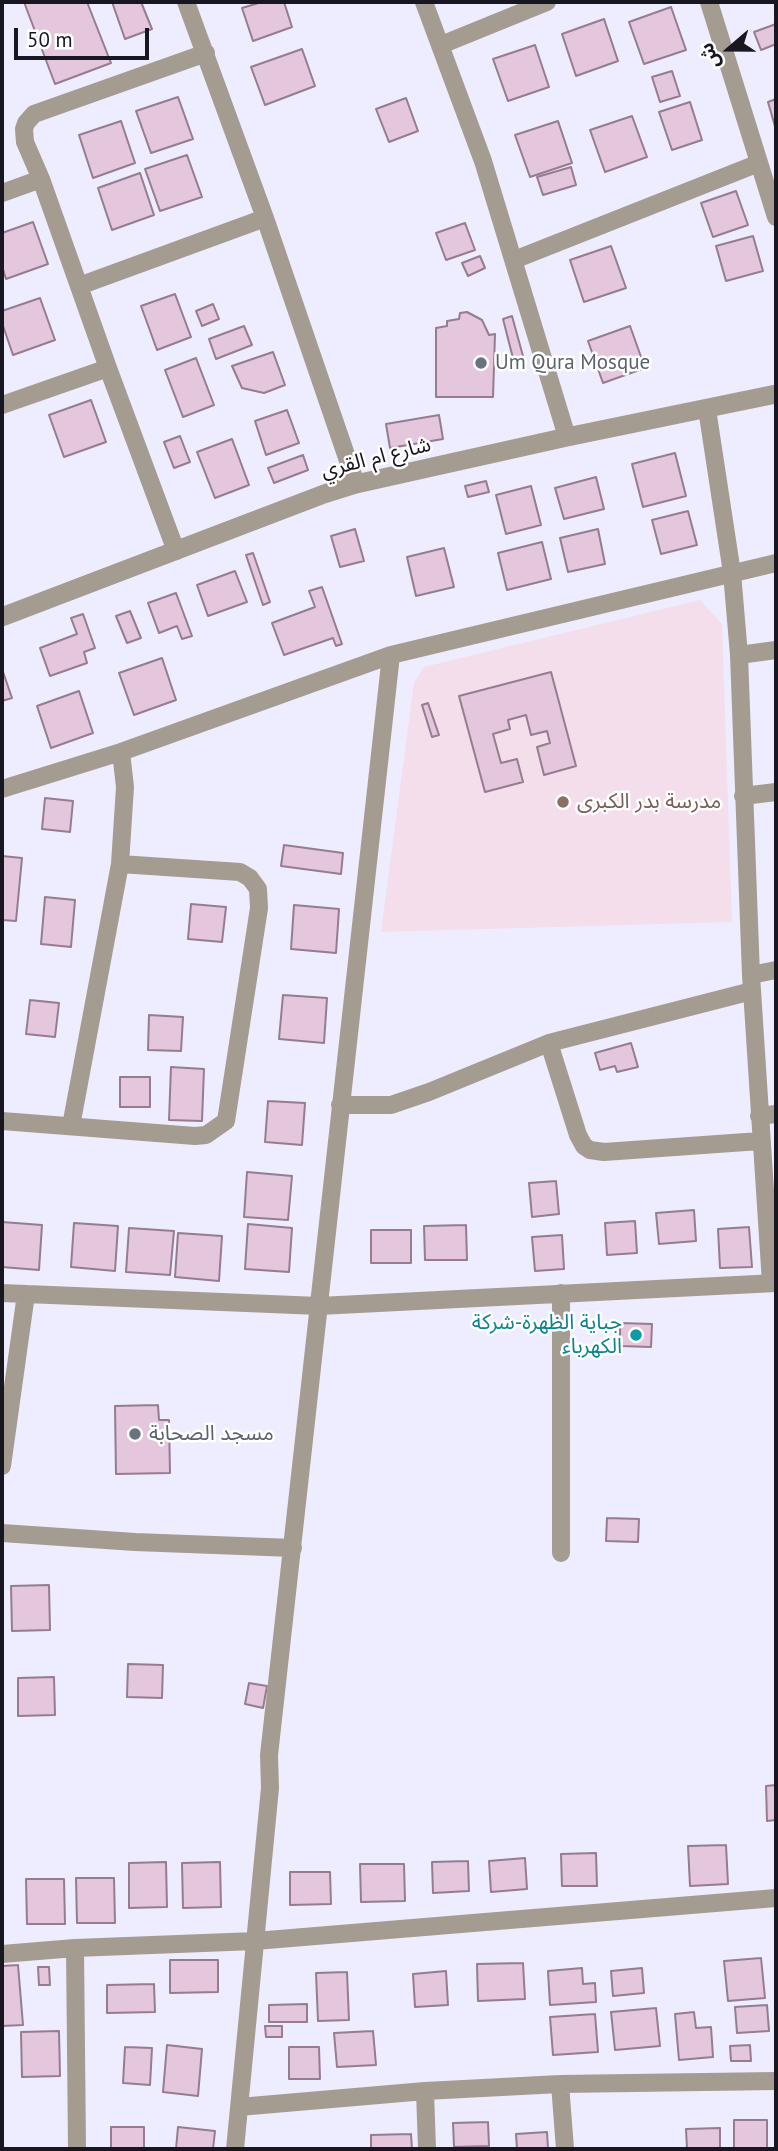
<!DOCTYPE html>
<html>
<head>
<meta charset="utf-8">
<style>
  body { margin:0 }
  #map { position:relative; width:778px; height:2151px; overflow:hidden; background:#eeecff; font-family:"PT Sans","Noto Sans Arabic",sans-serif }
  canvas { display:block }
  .frame { position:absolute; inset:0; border:4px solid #181621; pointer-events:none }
  .north { position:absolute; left:694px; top:14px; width:70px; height:70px; -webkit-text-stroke:5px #fff; paint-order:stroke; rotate:250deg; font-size:19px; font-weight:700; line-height:28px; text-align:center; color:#181621 }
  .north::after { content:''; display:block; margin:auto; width:24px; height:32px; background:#181621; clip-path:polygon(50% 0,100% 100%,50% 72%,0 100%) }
  .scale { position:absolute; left:14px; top:28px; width:135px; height:32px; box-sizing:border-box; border:4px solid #181621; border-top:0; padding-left:9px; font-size:21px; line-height:24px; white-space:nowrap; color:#181621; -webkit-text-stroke:5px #fff; paint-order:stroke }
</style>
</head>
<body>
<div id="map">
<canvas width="778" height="2151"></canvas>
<div class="frame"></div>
<div class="north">ش</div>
<div class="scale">50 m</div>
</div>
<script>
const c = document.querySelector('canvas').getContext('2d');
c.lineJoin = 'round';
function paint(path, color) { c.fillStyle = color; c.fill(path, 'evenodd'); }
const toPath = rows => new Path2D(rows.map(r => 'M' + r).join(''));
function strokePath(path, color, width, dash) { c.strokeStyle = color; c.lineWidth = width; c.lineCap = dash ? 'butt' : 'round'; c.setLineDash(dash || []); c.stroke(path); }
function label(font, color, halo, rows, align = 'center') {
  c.font = font + ' "PT Sans","Noto Sans Arabic",sans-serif'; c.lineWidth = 5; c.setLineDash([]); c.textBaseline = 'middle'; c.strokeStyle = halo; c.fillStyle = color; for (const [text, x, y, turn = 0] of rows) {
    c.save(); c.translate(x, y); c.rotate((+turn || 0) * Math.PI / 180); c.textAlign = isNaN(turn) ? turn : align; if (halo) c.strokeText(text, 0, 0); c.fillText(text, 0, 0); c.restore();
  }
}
const education = toPath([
  [700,600,722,624,732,922,381,932,414,683,424,667]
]);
const building = toPath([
  [24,2,87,2,111,63,55,84,24,2],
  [112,2,141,2,152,29,125,39,112,2],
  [262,2,284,2,292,27,253,41,242,8,262,2],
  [671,7,686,50,644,64,629,22,671,7],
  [604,19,618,61,576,76,562,34,604,19],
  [776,24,776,44,761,50,754,32,776,24],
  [535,45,549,87,508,101,493,59,535,45],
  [302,49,315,86,265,105,251,67,302,49],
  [672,71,680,96,660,102,652,77,672,71],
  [178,97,193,139,151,153,136,111,178,97],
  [406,98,418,131,389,142,376,109,406,98],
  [776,99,776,130,768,102,776,99],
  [690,102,702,140,672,150,659,112,690,102],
  [632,116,647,157,605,172,590,130,632,116],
  [121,121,135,163,93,178,79,135,121,121],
  [558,121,572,163,530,177,515,135,558,121],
  [187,155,202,197,160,211,145,169,187,155],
  [571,167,576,185,543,195,537,177,571,167],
  [140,173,154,215,112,230,98,188,140,173],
  [736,191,748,225,713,237,701,203,736,191],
  [33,222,48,264,6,279,2,266,2,233,33,222],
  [465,223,475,250,446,260,436,233,465,223],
  [753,236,763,271,726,281,716,246,753,236],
  [611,246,626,288,584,302,570,260,611,246],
  [480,256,485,268,468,276,462,263,480,256],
  [175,294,191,337,157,350,141,306,175,294],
  [40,298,55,340,13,355,2,323,2,311,40,298],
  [213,304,219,319,202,326,196,311,213,304],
  [467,312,482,320,489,335,495,334,493,397,436,397,436,328,447,326,447,321,459,319,460,313,467,312],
  [512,316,526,367,516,370,503,319,512,316],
  [244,326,252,345,216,359,209,339,244,326],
  [630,326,645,368,603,383,588,341,630,326],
  [273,352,285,385,264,393,242,388,232,366,273,352],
  [196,358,214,405,183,417,165,370,196,358],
  [91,400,106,442,64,457,49,415,91,400],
  [287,410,299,443,266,455,255,421,287,410],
  [439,415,443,439,390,448,386,424,439,415],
  [180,436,190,462,174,468,164,442,180,436],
  [232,439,249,485,215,498,197,452,232,439],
  [675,453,686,496,643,507,632,464,675,453],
  [303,455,308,470,274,483,268,468,303,455],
  [596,477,604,509,564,519,555,488,596,477],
  [486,481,489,492,468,497,465,486,486,481],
  [531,486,541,525,506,534,496,495,531,486],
  [688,511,697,545,661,554,652,520,688,511],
  [355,529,364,561,340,567,331,536,355,529],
  [598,529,605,564,568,572,560,538,598,529],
  [542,542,551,579,507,590,498,553,542,542],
  [444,548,454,587,416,596,407,557,444,548],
  [253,553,270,602,263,605,246,555,253,553],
  [235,571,247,602,208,616,197,585,235,571],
  [322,587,342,644,336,646,333,638,284,655,272,623,315,607,309,591,322,587],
  [176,593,192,636,182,639,177,626,159,633,148,603,176,593],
  [130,611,141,638,127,643,116,616,130,611],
  [83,614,95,648,84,652,87,663,50,676,40,648,77,634,71,618,83,614],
  [162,658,176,700,134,715,119,673,162,658],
  [2,669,12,698,2,701,2,669],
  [551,672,576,766,544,775,537,747,550,743,547,731,531,735,526,715,508,720,510,729,493,734,501,763,517,759,523,782,485,792,459,696,551,672],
  [79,691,93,733,51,748,37,706,79,691],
  [428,703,439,735,432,737,422,705,428,703],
  [45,798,73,801,70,832,42,829,45,798],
  [284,845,343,853,341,874,281,866,284,845],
  [2,856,22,858,16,921,2,920,2,856],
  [45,897,75,900,71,947,41,944,45,897],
  [191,904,226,907,222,942,188,939,191,904],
  [294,905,339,909,336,953,291,949,294,905],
  [283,995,327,998,324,1043,279,1039,283,995],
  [30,1000,59,1003,55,1037,26,1034,30,1000],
  [149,1015,183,1017,181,1051,148,1050,149,1015],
  [631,1043,638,1067,617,1072,615,1066,600,1070,595,1053,631,1043],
  [171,1067,204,1069,202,1121,169,1120,171,1067],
  [120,1077,150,1077,150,1107,120,1107,120,1077],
  [268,1101,305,1103,302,1145,265,1142,268,1101],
  [247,1172,292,1176,288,1220,244,1217,247,1172],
  [556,1181,559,1214,532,1217,529,1183,556,1181],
  [694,1210,696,1241,659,1244,656,1213,694,1210],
  [635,1221,637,1253,607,1255,605,1223,635,1221],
  [2,1222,42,1225,39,1270,2,1267,2,1222],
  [74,1223,118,1226,115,1271,71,1267,74,1223],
  [248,1224,292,1228,289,1272,245,1269,248,1224],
  [466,1225,467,1260,425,1260,424,1226,466,1225],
  [749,1227,752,1267,720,1268,718,1229,749,1227],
  [129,1228,174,1231,170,1275,126,1272,129,1228],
  [371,1230,411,1230,411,1263,371,1263,371,1230],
  [178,1233,222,1236,219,1281,175,1277,178,1233],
  [562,1235,564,1269,535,1271,532,1237,562,1235],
  [620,1323,652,1324,651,1347,620,1346,620,1323],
  [158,1405,159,1420,169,1420,170,1473,116,1474,115,1406,158,1405],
  [607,1518,639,1519,638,1542,606,1541,607,1518],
  [49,1585,50,1630,12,1631,11,1586,49,1585],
  [128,1664,163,1665,162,1698,127,1697,128,1664],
  [54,1677,55,1715,18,1716,18,1678,54,1677],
  [249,1683,267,1686,263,1708,245,1704,249,1683],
  [776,1785,776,1820,767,1821,766,1786,776,1785],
  [726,1845,728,1884,690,1886,688,1846,726,1845],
  [596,1853,597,1886,562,1886,561,1854,596,1853],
  [525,1858,527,1889,491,1892,489,1861,525,1858],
  [468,1861,469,1891,433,1893,432,1862,468,1861],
  [166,1862,167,1907,129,1908,129,1863,166,1862],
  [220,1862,221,1907,183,1908,182,1863,220,1862],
  [360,1864,404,1864,405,1901,361,1902,360,1864],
  [290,1872,330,1872,331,1904,290,1905,290,1872],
  [76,1878,114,1878,115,1923,77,1923,76,1878],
  [26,1879,64,1879,65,1924,27,1924,26,1879],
  [761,1958,765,1998,728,2001,724,1961,761,1958],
  [170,1960,218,1960,218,1992,170,1993,170,1960],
  [523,1963,525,1999,478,2001,477,1964,523,1963],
  [18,1965,23,2025,2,2026,2,1966,18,1965],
  [38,1967,49,1967,50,1985,39,1985,38,1967],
  [582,1968,583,1984,595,1983,596,2002,550,2005,548,1971,582,1968],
  [642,1968,644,1993,613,1996,611,1971,642,1968],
  [446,1971,448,2005,415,2007,413,1974,446,1971],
  [347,1972,349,2020,318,2021,316,1973,347,1972],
  [154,1984,155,2012,107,2013,107,1985,154,1984],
  [307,2004,307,2022,269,2022,269,2005,307,2004],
  [767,2005,769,2031,737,2033,735,2007,767,2005],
  [656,2008,660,2046,615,2050,611,2012,656,2008],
  [694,2012,696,2028,711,2027,713,2057,679,2060,675,2014,694,2012],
  [595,2014,598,2052,553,2055,550,2017,595,2014],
  [265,2026,282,2026,282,2037,266,2037,265,2026],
  [59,2031,60,2076,22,2077,21,2032,59,2031],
  [373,2031,376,2065,337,2067,334,2033,373,2031],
  [167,2045,202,2049,198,2096,163,2092,167,2045],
  [750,2045,751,2061,731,2061,730,2046,750,2045],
  [125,2047,152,2048,150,2085,123,2083,125,2047],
  [289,2047,319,2047,320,2079,289,2079,289,2047],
  [734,2120,767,2120,767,2149,734,2149,734,2120],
  [488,2122,489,2146,454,2147,453,2123,488,2122],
  [111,2127,144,2127,144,2149,111,2149,111,2127],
  [178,2127,215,2131,213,2149,176,2149,178,2127],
  [720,2128,720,2149,687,2149,686,2129,720,2128],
  [547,2132,548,2149,517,2149,516,2134,547,2132],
  [411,2134,412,2149,371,2149,371,2135,411,2134]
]);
const minor = toPath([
  [186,2,265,218,356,484],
  [424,2,483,161,567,437],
  [709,2,776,217],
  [441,45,547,2],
  [2,193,41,179],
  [514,260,759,163],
  [79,286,265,218],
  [2,405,108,368],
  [707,409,732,573,739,655,751,975,771,1283],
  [176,551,108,368,41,179,25,142,24,129,26,123,34,114,206,53],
  [739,655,776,650],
  [2,789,121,752,391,655,776,563],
  [743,796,776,792],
  [751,975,776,970],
  [549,1043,578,1135,584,1146,590,1150,604,1152,760,1141],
  [340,1105,391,1105,429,1092,549,1043,752,991],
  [759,1116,776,1114],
  [2,1121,195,1136,206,1135,226,1121,259,908,258,889,250,878,240,872,120,864],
  [71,1126,120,864,125,787,121,752],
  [2,1293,319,1306,776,1283],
  [561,1293,561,1553],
  [2,1466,26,1294],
  [2,1533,135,1542,293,1548],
  [75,1948,77,2149],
  [2,1954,75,1948,255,1941,776,1898],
  [560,2084,565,2149],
  [425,2091,427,2149],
  [239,2107,425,2091,560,2084,776,2081],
  [235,2149,270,1788,269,1755,391,655]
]);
const tertiary = toPath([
  [2,617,324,494,356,484,567,437,776,394]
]);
const markers = [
  [481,363,7,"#6b7280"],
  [563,802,7,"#8d6e63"],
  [636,1335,7,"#0f9aa8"],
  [135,1434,7,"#6b7280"]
];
const worshipNames = [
  ["Um Qura Mosque",495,363],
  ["مسجد الصحابة",149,1434]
];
const streetNames = [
  ["شارع ام القري",376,458,-14]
];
const educationNames = [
  ["مدرسة بدر الكبرى",577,802]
];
const cultureNames = [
  ["جباية الظهرة-شركة",622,1323],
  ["الكهرباء",622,1347]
];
paint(education, '#f4deec');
paint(building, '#e4c7dd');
strokePath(building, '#957c8f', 2);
strokePath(minor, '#a49c91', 18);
strokePath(tertiary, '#a49c91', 19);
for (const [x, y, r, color] of markers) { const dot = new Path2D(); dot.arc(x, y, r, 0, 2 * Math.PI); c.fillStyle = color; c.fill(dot); strokePath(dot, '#fff', 2.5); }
label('21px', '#5b616d', '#fff', worshipNames, 'left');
label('21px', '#181621', '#fff', streetNames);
label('21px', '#785e54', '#fff', educationNames, 'left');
label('21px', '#0d838f', '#fff', cultureNames, 'right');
</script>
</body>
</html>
